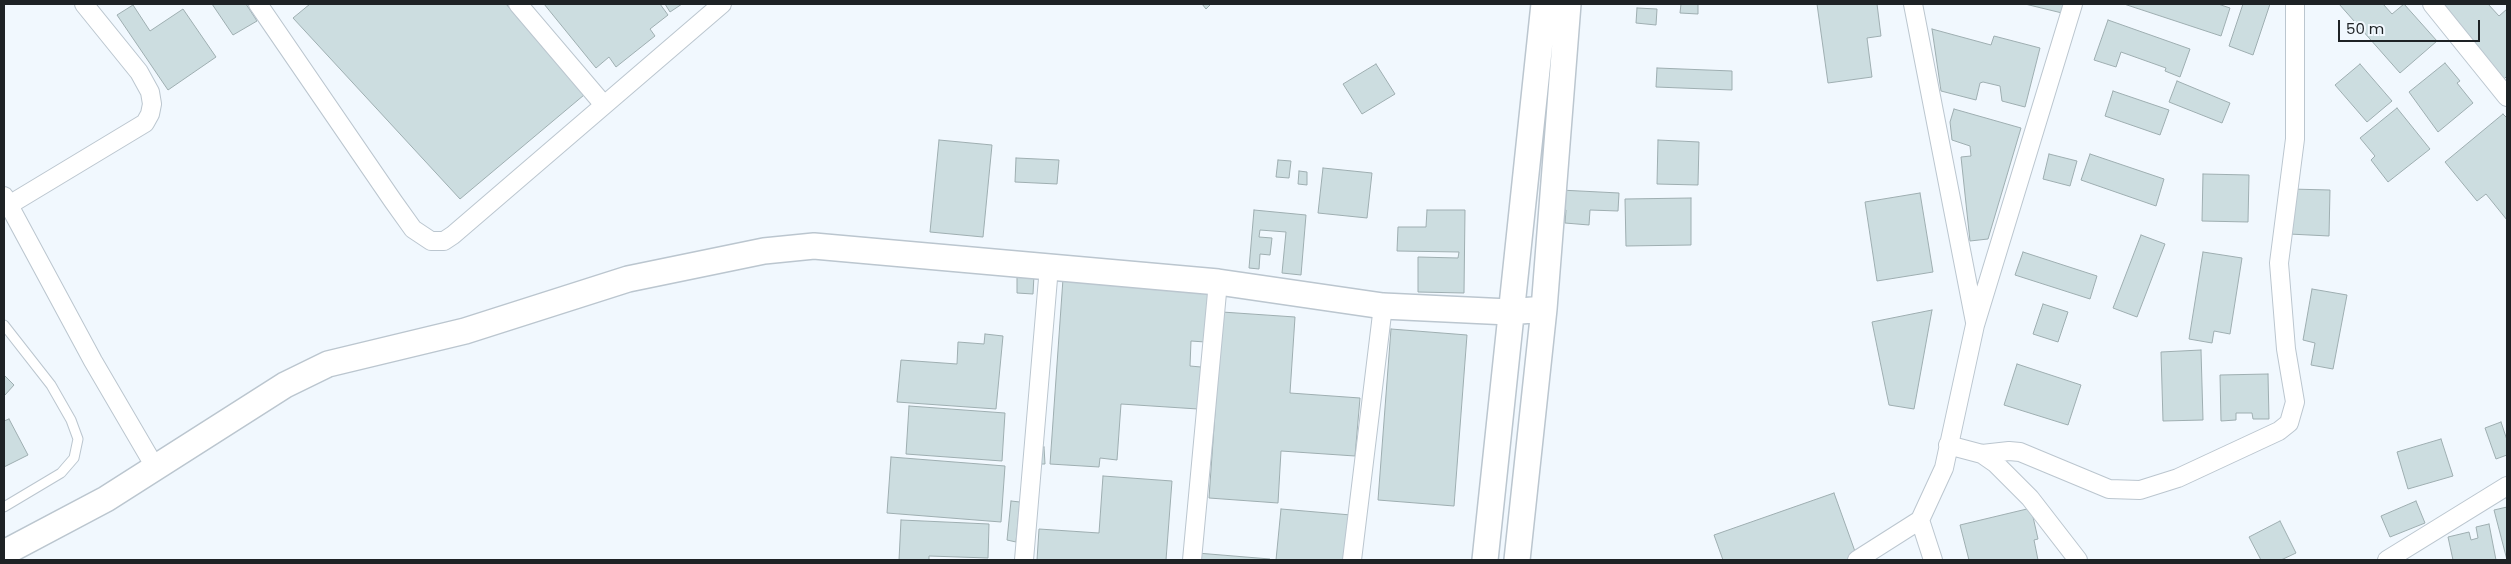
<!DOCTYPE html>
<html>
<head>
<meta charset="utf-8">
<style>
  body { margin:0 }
  #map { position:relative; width:2511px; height:564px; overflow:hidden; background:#f1f8fe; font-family:Poppins,sans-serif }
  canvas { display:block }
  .frame { position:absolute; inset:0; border:5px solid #1e2225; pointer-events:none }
  .scale { position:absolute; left:2338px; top:20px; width:142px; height:22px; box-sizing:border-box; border:2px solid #1e2225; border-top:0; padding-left:6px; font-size:15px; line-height:18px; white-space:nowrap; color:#1e2225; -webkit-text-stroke:4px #f1f8fe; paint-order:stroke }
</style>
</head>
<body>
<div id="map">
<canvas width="2511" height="564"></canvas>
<div class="frame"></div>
<div class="scale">50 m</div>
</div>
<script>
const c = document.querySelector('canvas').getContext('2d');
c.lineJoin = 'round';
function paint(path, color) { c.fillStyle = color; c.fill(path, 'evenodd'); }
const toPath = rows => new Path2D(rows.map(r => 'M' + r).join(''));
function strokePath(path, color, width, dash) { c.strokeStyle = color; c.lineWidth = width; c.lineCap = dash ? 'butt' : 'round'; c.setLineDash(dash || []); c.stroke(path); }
const building = toPath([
  [212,4,246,4,257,21,233,35,212,4],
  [310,4,506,4,584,95,460,199,293,18,310,4],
  [544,4,660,4,668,15,650,29,655,36,616,67,609,57,596,68,544,4],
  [665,4,682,4,670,12,665,4],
  [1202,4,1211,4,1206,9,1202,4],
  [1681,4,1698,4,1698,14,1680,13,1681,4],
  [1817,4,1877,4,1881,36,1867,38,1872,77,1828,83,1817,4],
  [2025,4,2065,4,2062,13,2025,4],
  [2124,4,2218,4,2230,8,2221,36,2124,4],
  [2243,4,2270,4,2253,55,2229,46,2243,4],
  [2339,4,2383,4,2392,14,2404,4,2437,41,2400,73,2339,4],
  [2440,4,2488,4,2499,16,2507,9,2507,76,2504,79,2440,4],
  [133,5,150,31,183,9,216,57,168,90,117,15,133,5],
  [1637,8,1657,9,1656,25,1636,23,1637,8],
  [2108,20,2190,49,2180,77,2165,71,2166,68,2121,52,2116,67,2094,60,2108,20],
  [1932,29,1991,45,1994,36,2040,48,2025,107,2002,101,2000,86,1983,82,1980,83,1976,100,1941,91,1932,29],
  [2445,63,2460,81,2457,83,2473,103,2438,132,2409,92,2445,63],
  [1376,64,1395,94,1362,114,1343,84,1376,64],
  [2360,64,2392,101,2367,122,2335,85,2360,64],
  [1657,68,1732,71,1732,90,1656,87,1657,68],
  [2177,81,2230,103,2222,123,2169,102,2177,81],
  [2113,91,2169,110,2160,135,2105,116,2113,91],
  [2397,108,2430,149,2388,182,2371,160,2375,156,2360,138,2397,108],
  [1954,109,2021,128,1988,239,1970,241,1961,157,1971,156,1970,146,1952,140,1950,122,1954,109],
  [2503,114,2507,118,2507,220,2486,194,2477,201,2445,162,2503,114],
  [939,140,992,145,983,237,930,232,939,140],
  [1658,140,1699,142,1698,185,1657,184,1658,140],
  [2049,154,2077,161,2070,186,2043,179,2049,154],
  [2090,154,2164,179,2156,206,2081,180,2090,154],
  [1016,158,1059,160,1057,184,1015,182,1016,158],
  [1278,160,1291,161,1289,178,1276,177,1278,160],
  [1323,168,1372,173,1367,218,1318,213,1323,168],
  [1299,171,1307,172,1307,185,1298,184,1299,171],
  [2203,174,2249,175,2248,222,2202,221,2203,174],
  [2290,189,2330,190,2329,236,2289,234,2290,189],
  [1560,190,1619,193,1618,211,1590,210,1589,225,1565,223,1566,210,1559,209,1560,190],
  [1920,193,1933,272,1877,281,1865,202,1920,193],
  [1691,198,1691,245,1626,246,1625,199,1691,198],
  [1254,210,1306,215,1301,275,1282,273,1286,232,1260,230,1259,237,1272,238,1270,255,1260,254,1259,269,1249,268,1254,210],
  [1427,210,1465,210,1464,293,1418,292,1418,257,1458,258,1459,252,1397,251,1398,227,1426,227,1427,210],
  [2141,235,2165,244,2137,317,2113,308,2141,235],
  [2023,252,2097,276,2090,299,2015,275,2023,252],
  [2203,252,2242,258,2230,334,2214,331,2212,343,2189,339,2203,252],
  [1017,275,1034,275,1033,294,1017,293,1017,275],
  [1063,279,1209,288,1205,342,1191,341,1190,366,1201,367,1198,409,1121,404,1117,460,1100,458,1099,467,1050,464,1063,279],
  [2312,289,2347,295,2333,369,2311,365,2315,343,2303,340,2312,289],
  [2043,304,2068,312,2058,342,2033,334,2043,304],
  [1932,310,1914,409,1889,405,1872,322,1932,310],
  [1222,312,1295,317,1290,393,1360,398,1355,456,1281,451,1278,503,1209,498,1222,312],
  [1391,329,1467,335,1454,506,1378,500,1391,329],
  [985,334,1003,336,996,409,897,402,901,360,957,364,958,342,984,344,985,334],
  [2201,350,2203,420,2163,421,2161,352,2201,350],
  [2017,364,2081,385,2068,425,2004,405,2017,364],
  [2268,374,2269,419,2253,419,2252,413,2236,413,2236,420,2221,421,2220,375,2268,374],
  [4,375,14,385,5,395,4,394,4,375],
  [909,406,1005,413,1002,461,906,454,909,406],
  [9,419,28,455,4,467,4,421,9,419],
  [2501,422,2507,440,2507,455,2496,459,2485,428,2501,422],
  [2441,439,2453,476,2408,489,2397,452,2441,439],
  [1044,447,1045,464,1036,464,1036,448,1044,447],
  [891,457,1005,466,1001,522,887,513,891,457],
  [1103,476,1172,481,1166,560,1037,560,1039,529,1099,533,1103,476],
  [1834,493,1857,557,1847,560,1723,560,1714,535,1834,493],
  [1011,501,1020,502,1016,542,1007,540,1011,501],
  [2416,501,2425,523,2390,537,2381,516,2416,501],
  [2507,507,2507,560,2494,510,2507,507],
  [2031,508,2038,539,2034,540,2038,560,1969,560,1960,525,2031,508],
  [1281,509,1351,515,1347,560,1276,560,1281,509],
  [901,520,989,524,988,558,929,556,929,560,899,560,901,520],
  [2280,521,2296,553,2281,560,2261,560,2249,537,2280,521],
  [2489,524,2496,560,2453,560,2448,537,2469,532,2471,540,2478,538,2476,527,2489,524],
  [1197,553,1270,559,1270,560,1197,560,1197,553]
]);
const lane = toPath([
  [4,325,51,385,71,420,78,439,74,458,61,473,4,507]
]);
const street = toPath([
  [258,4,393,201,413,229,431,241,444,241,453,235,722,4],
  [518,4,604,105],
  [1913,4,1975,322],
  [2432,4,2507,97],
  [4,196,93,361,155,467],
  [9,205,145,123,150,114,152,104,150,92,139,72,84,4],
  [1948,445,1982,454,1995,463,2030,498,2078,560],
  [1982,454,2009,451,2020,452,2109,489,2140,490,2178,478,2279,431,2289,423,2295,402,2286,349,2279,263,2295,139,2295,4],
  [1024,560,1049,267],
  [1192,560,1218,282],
  [1352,560,1383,306],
  [1857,560,1920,520],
  [1933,560,1920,520,1944,468,1975,325,2073,4],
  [2387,560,2507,486]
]);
const secondary = toPath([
  [4,553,106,499,285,385,328,364,465,331,628,279,764,251,814,246,1218,282,1383,306,1509,312,1544,309],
  [1485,560,1544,4],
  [1517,560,1544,309,1568,4]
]);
paint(building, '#ccdde0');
strokePath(building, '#9eaeb1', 1);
strokePath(lane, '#bbc6cf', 11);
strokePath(street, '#bbc6cf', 20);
strokePath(secondary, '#bbc6cf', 28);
strokePath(lane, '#fff', 9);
strokePath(street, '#fff', 18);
strokePath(secondary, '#fff', 25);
</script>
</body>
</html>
